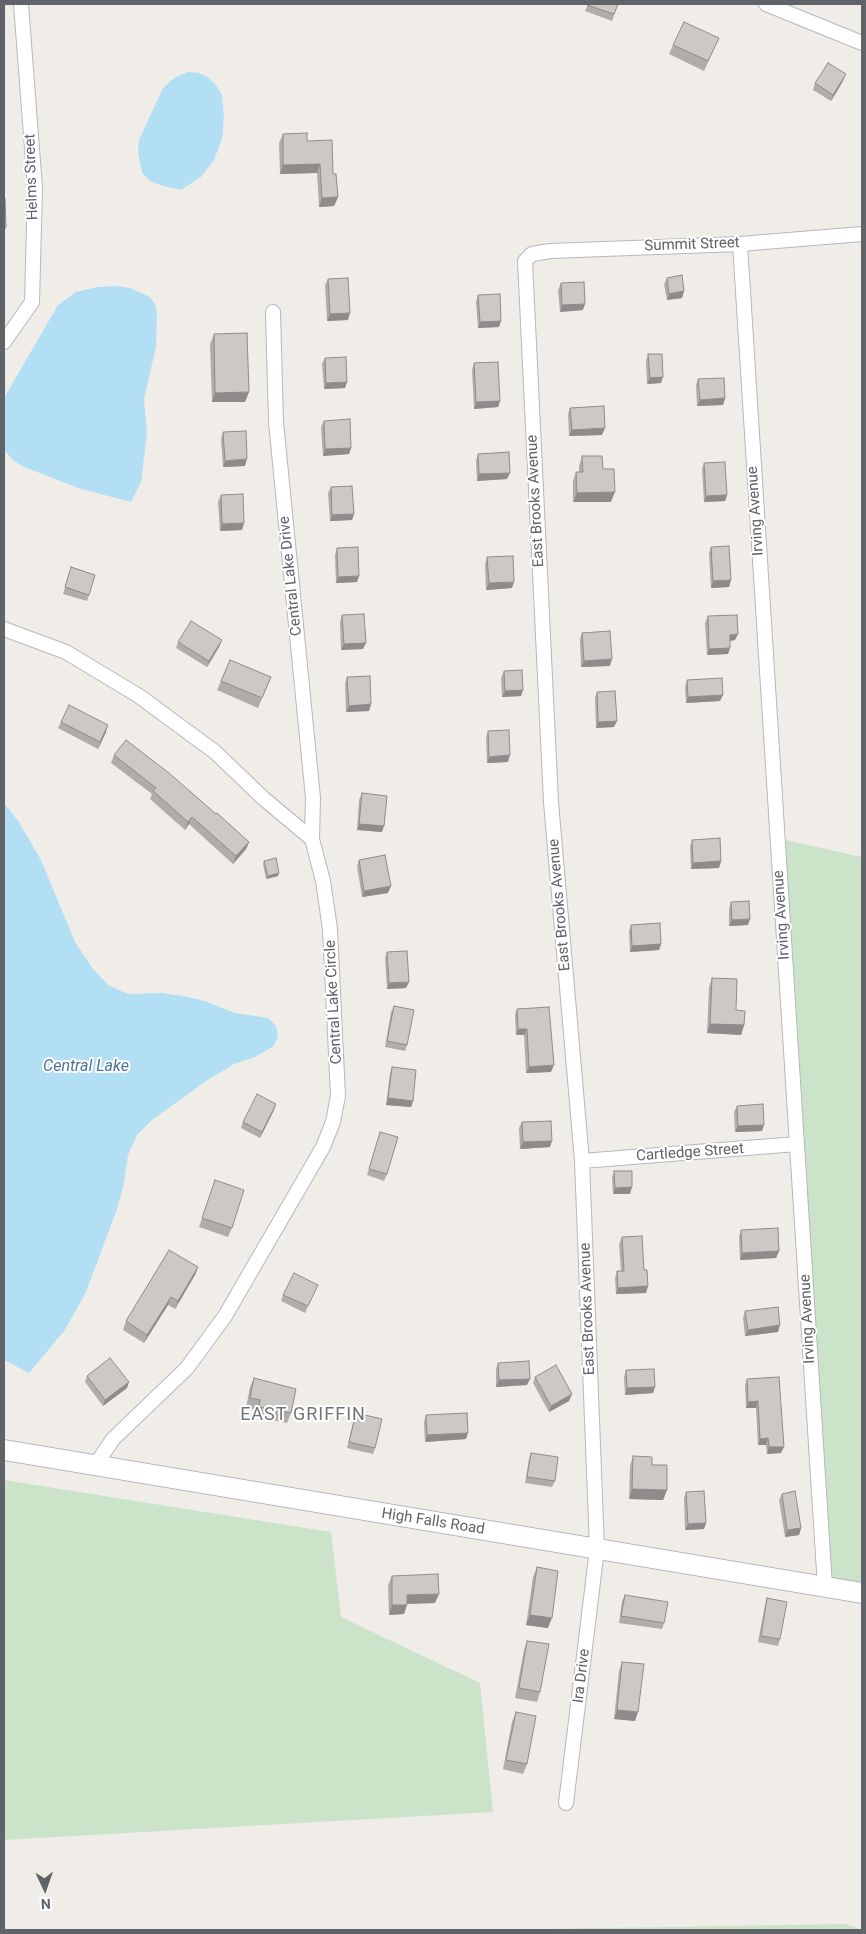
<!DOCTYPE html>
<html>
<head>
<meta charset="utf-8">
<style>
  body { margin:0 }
  #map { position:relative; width:866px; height:1934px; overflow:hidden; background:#f0ede9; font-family:Roboto,sans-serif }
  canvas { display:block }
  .frame { position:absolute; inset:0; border:5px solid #606367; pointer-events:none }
  .north { position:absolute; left:20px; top:1864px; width:50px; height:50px; -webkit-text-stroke:4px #fff; paint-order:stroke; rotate:177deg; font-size:14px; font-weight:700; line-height:20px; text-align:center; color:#606367 }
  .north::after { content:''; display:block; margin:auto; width:18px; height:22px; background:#606367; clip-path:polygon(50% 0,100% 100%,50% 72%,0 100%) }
</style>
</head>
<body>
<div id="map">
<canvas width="866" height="1934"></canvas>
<div class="frame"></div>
<div class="north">N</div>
</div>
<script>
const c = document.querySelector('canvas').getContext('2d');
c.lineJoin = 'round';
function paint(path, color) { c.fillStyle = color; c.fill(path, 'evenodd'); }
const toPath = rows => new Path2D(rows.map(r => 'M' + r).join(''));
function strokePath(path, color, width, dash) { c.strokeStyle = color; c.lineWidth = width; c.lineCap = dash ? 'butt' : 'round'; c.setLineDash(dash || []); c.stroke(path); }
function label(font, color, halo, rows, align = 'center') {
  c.font = font + ' Roboto,sans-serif'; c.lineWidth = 4; c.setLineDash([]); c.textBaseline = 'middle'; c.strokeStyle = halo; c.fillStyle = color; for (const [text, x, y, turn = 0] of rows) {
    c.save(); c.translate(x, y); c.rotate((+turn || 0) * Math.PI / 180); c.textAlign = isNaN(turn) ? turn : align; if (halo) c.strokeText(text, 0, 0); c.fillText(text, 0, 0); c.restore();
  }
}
const green = toPath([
  [777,838,862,857,862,1587,827,1582],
  [4,1480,331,1532,341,1617,480,1683,493,1812,4,1840],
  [845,1924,862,1930,483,1930]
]);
const water = toPath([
  [188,72,199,73,209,78,217,86,222,95,224,117,222,139,214,160,201,177,181,190,160,185,150,181,142,173,138,151,139,140,162,90,169,82,178,76],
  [119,286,130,288,150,297,156,306,157,317,156,347,144,399,147,433,141,482,131,502,78,488,22,466,13,460,4,450,4,398,58,305,76,292,97,287],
  [4,803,19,822,41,860,75,942,93,969,108,985,128,994,161,993,183,996,205,1001,235,1013,268,1018,276,1026,278,1036,274,1046,255,1057,234,1064,206,1081,152,1120,137,1135,128,1155,123,1188,117,1209,86,1292,65,1330,29,1373,4,1360]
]);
const street = toPath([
  [766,4,862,43],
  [740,244,825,1587],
  [273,312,276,422,313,798,312,839],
  [4,342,32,302,35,188,21,4],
  [4,629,66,652,139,696,215,752,263,798,312,839,323,881,330,929,338,1096,333,1122,323,1147,225,1316,187,1368,113,1439,95,1466],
  [582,1161,797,1144],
  [566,1803,597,1549,582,1161,551,802,525,261,532,254,550,251,740,244,862,234]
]);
const secondary = toPath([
  [4,1450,862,1593]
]);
const wall = toPath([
  [588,4,618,4,612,21,585,11],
  [673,45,715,47,704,71,669,54],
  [843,81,831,101,813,90,815,83],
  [283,134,307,141,333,174,338,197,334,206,319,207,317,173,280,174,279,143],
  [667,278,684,291,682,298,667,300,664,284],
  [328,279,348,320,327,321,325,285],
  [561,283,583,310,560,312,558,290],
  [478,295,501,321,499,327,478,328,476,302],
  [214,334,245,402,212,402,210,344],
  [648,354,661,383,647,384,646,361],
  [325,358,345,388,324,389,322,364],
  [474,363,500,401,498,407,474,409,472,370],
  [698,379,725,398,723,405,697,406,696,385],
  [570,408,602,435,569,436,568,414],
  [324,421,351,448,349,454,323,456,321,427],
  [223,432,245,466,223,467,221,439],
  [478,454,507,479,477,481,476,460],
  [582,456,603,469,611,502,573,502,573,481,576,472,579,472,579,466],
  [704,463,727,495,725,501,704,502,702,469],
  [331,487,354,514,352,520,330,521,328,493],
  [221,495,244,523,242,530,220,531,218,502],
  [711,547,731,580,729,587,711,588,709,553],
  [337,548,357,582,336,583,335,555],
  [487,557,512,588,486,590,485,564],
  [71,567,89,595,87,601,63,594],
  [342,615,363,649,341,650,340,622],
  [708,616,735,640,730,641,728,654,707,655,705,623],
  [582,633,610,666,581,667,580,639],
  [222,640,219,647,207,667,176,648,178,642],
  [504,671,521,696,502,697,501,678],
  [271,677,258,708,217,690,221,681],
  [347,677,371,704,369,711,346,712,345,684],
  [687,680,720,701,686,703,685,687],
  [597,692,614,727,596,728,595,698],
  [61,722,106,732,98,749,58,728],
  [488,731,508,762,487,763,486,738],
  [114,755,216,814,249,842,246,849,233,864,189,824,185,830,150,799,152,794,111,763],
  [362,793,382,832,357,830,359,800],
  [692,840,721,861,719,868,691,869,690,846],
  [359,860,388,893,362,897,357,866],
  [264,861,278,876,266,879,263,864],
  [731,902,748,925,729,926,729,909],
  [631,925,661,944,659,950,630,952,629,931],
  [387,952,406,988,387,989,385,958],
  [712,978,736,1010,744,1025,741,1035,707,1033,709,987],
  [394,1006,407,1045,405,1051,385,1047,391,1012],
  [517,1009,551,1072,526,1073,524,1035,516,1035,515,1015],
  [392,1067,413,1101,411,1107,386,1105,390,1073],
  [737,1106,762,1131,735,1132,734,1112],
  [274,1110,260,1138,241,1128,243,1122],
  [522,1122,550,1147,520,1149,519,1128],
  [380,1132,387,1174,384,1181,367,1175],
  [614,1171,630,1194,613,1194,612,1178],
  [215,1180,232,1228,228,1237,199,1227],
  [741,1230,779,1251,776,1258,740,1260,739,1237],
  [622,1237,644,1270,648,1286,646,1293,616,1294,615,1278,617,1271,621,1271,619,1244],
  [198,1267,195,1275,175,1309,168,1305,144,1343,123,1330,126,1321],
  [318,1285,305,1313,281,1301,283,1295],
  [745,1311,778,1332,745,1336,743,1318],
  [498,1363,527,1385,496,1387,496,1369],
  [626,1370,655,1387,653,1393,625,1395,624,1377],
  [87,1376,127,1388,103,1406,85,1382],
  [535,1377,569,1401,549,1412,533,1383],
  [254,1378,291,1413,287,1423,256,1417,257,1410,246,1408,250,1387],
  [747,1379,781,1453,767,1454,766,1445,758,1445,756,1408,746,1408,745,1385],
  [356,1413,375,1448,373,1454,347,1448,354,1419],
  [426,1415,466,1439,425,1442,424,1422],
  [531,1453,555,1481,552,1487,525,1483,529,1459],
  [633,1456,667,1490,663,1500,629,1499,630,1466],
  [686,1492,706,1523,704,1529,685,1530,684,1498],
  [782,1494,801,1528,799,1535,785,1537,779,1500],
  [537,1567,548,1628,526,1625,533,1577],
  [392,1576,435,1603,407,1604,404,1614,389,1615,388,1585],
  [625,1595,664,1623,662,1629,619,1623,622,1601],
  [767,1598,780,1639,778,1646,758,1642,765,1605],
  [527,1641,540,1692,537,1702,515,1698,524,1650],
  [622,1662,635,1721,614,1719,619,1671],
  [516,1712,527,1764,523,1774,503,1769,512,1722]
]);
const shadedWall = toPath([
  [846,74,843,81,831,101,833,95],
  [320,164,317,173,280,174,283,165],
  [338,197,334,206,319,207,322,198],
  [4,227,6,227,4,233],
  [684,291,682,298,667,300,669,294],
  [585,304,583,310,560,312,562,305],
  [350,313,348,320,327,321,330,314],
  [501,321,499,327,478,328,480,322],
  [663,377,661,383,647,384,650,378],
  [347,382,345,388,324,389,326,383],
  [249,392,245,402,212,402,215,393],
  [725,398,723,405,697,406,700,400],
  [500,401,498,407,474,409,476,402],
  [605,428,602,435,569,436,572,430],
  [351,448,349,454,323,456,325,449],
  [247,459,245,466,223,467,225,461],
  [510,473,507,479,477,481,479,474],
  [615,492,611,502,573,502,577,493],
  [727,495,725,501,704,502,706,496],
  [354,514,352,520,330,521,332,515],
  [244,523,242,530,220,531,222,524],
  [359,576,357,582,336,583,338,577],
  [731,580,729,587,711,588,713,581],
  [514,582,512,588,486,590,489,583],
  [738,634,735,640,727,641,730,635],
  [222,640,219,647,207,667,209,661],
  [366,643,363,649,341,650,344,644],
  [730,648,728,654,707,655,709,649],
  [612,659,610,666,581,667,584,661],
  [523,690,521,696,502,697,505,691],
  [723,695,720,701,686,703,688,697],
  [371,704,369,711,346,712,349,706],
  [617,721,614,727,596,728,598,722],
  [108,725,106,732,98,749,100,742],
  [510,755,508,762,487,763,489,757],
  [192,817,189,824,185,830,188,822],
  [359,824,384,826,382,832,357,830],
  [249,842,246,849,233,864,236,856],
  [721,861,719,868,691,869,693,863],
  [279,873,278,876,266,879,268,876],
  [391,886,388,893,362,897,364,891],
  [750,919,748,925,729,926,732,920],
  [661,944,659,950,630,952,632,946],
  [409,982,406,988,387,989,389,983],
  [710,1024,744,1025,741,1035,707,1033],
  [518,1029,527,1029,524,1035,516,1035],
  [554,1065,551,1072,526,1073,529,1067],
  [388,1098,413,1101,411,1107,386,1105],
  [276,1104,274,1110,260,1138,262,1132],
  [764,1125,762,1131,735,1132,738,1126],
  [552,1141,550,1147,520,1149,523,1142],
  [632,1187,630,1194,613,1194,615,1188],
  [779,1251,776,1258,740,1260,742,1253],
  [198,1267,195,1275,175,1309,178,1301],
  [648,1286,646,1293,616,1294,618,1288],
  [171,1297,168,1305,144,1343,147,1335],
  [780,1325,778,1332,745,1336,748,1330],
  [530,1379,527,1385,496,1387,499,1380],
  [129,1382,127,1388,103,1406,105,1400],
  [655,1387,653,1393,625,1395,627,1388],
  [572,1394,569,1401,549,1412,551,1406],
  [758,1401,756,1408,746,1408,748,1402],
  [468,1433,466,1439,425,1442,427,1435],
  [768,1438,766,1445,758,1445,760,1439],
  [769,1447,784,1447,781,1453,767,1454],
  [632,1489,667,1490,663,1500,629,1499],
  [706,1523,704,1529,685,1530,688,1524],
  [801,1528,799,1535,785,1537,787,1530],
  [439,1594,435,1603,403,1604,407,1595],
  [392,1605,407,1605,404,1614,389,1615],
  [530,1615,552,1618,548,1628,526,1625],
  [617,1710,638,1712,635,1721,614,1719]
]);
const building = toPath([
  [588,4,618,4,614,14,587,5,588,4],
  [684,22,719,38,708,61,673,45,684,22],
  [828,63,846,74,833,95,815,83,828,63],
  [307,133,307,141,332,140,333,174,336,174,338,197,322,198,320,164,283,165,283,134,307,133],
  [4,198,5,198,6,227,4,227,4,198],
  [682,275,684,291,669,294,667,278,682,275],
  [348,278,350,313,330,314,328,279,348,278],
  [584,282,585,304,562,305,561,283,584,282],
  [500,294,501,321,480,322,478,295,500,294],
  [247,333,249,392,215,393,214,334,247,333],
  [648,354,662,354,663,377,650,378,648,354],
  [346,357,347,382,326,383,325,358,346,357],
  [498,362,500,401,476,402,474,363,498,362],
  [724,378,725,398,700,400,698,379,724,378],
  [604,406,605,428,572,430,570,408,604,406],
  [350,419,351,448,325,449,324,421,350,419],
  [246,431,247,459,225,461,223,432,246,431],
  [509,452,510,473,479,474,478,454,509,452],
  [582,456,602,456,603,469,614,469,615,492,577,493,576,472,583,472,582,456],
  [725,462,727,495,706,496,704,463,725,462],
  [352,486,354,514,332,515,331,487,352,486],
  [243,494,244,523,222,524,221,495,243,494],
  [729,546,731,580,713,581,711,547,729,546],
  [358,547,359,576,338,577,337,548,358,547],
  [513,556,514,582,489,583,487,557,513,556],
  [71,567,95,575,89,595,65,587,71,567],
  [364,614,366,643,344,644,342,615,364,614],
  [737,615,738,634,730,635,730,648,709,649,708,616,737,615],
  [191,621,222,640,209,661,178,642,191,621],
  [610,631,612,659,584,661,582,633,610,631],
  [230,660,271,677,262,698,221,681,230,660],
  [522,670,523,690,505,691,504,671,522,670],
  [370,676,371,704,349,706,347,677,370,676],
  [722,678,723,695,688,697,687,680,722,678],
  [615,691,617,721,598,722,597,692,615,691],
  [69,705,108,725,100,742,61,722,69,705],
  [509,730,510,755,489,757,488,731,509,730],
  [126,740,169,773,216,814,217,813,249,842,236,856,192,817,188,822,153,791,156,788,114,755,126,740],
  [362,793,387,796,384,826,359,824,362,793],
  [720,838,721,861,693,863,692,840,720,838],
  [385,855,391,886,364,891,359,860,385,855],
  [276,858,279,873,268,876,264,861,276,858],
  [749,901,750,919,732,920,731,902,749,901],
  [660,923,661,944,632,946,631,925,660,923],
  [407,951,409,982,389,983,387,952,407,951],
  [712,978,737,979,736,1010,745,1011,744,1025,710,1024,712,978],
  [394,1006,414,1010,407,1045,387,1041,394,1006],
  [549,1007,554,1065,529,1067,527,1029,518,1029,517,1009,549,1007],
  [392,1067,416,1070,413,1101,388,1098,392,1067],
  [257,1094,276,1104,262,1132,243,1122,257,1094],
  [763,1104,764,1125,738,1126,737,1106,763,1104],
  [551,1121,552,1141,523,1142,522,1122,551,1121],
  [380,1132,398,1137,387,1174,369,1169,380,1132],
  [614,1171,632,1171,632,1187,615,1188,614,1171],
  [215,1180,244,1190,232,1228,202,1218,215,1180],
  [778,1228,779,1251,742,1253,741,1230,778,1228],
  [642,1236,644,1270,647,1270,648,1286,618,1288,617,1271,624,1271,622,1237,642,1236],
  [169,1250,198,1267,178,1301,171,1297,147,1335,126,1321,169,1250],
  [294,1273,318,1285,308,1306,283,1295,294,1273],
  [778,1307,780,1325,748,1330,745,1311,778,1307],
  [110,1358,129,1382,105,1400,87,1376,110,1358],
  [529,1361,530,1379,499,1380,498,1363,529,1361],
  [556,1365,572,1394,551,1406,535,1377,556,1365],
  [654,1369,655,1387,627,1388,626,1370,654,1369],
  [779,1377,784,1447,769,1447,768,1438,760,1439,758,1401,748,1402,747,1379,779,1377],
  [254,1378,296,1389,291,1413,259,1407,260,1400,250,1398,254,1378],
  [356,1413,382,1419,375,1448,349,1442,356,1413],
  [467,1413,468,1433,427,1435,426,1415,467,1413],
  [531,1453,558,1457,555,1481,527,1477,531,1453],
  [633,1456,652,1457,652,1465,667,1465,667,1490,632,1489,633,1456],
  [704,1491,706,1523,688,1524,686,1492,704,1491],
  [795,1491,801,1528,787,1530,782,1494,795,1491],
  [537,1567,558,1571,552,1618,530,1615,537,1567],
  [438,1574,439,1594,407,1595,407,1605,392,1605,392,1576,438,1574],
  [625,1595,668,1602,664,1623,621,1616,625,1595],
  [767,1598,787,1602,780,1639,761,1636,767,1598],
  [527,1641,549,1644,540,1692,519,1688,527,1641],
  [622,1662,644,1664,638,1712,617,1710,622,1662],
  [516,1712,536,1716,527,1764,506,1760,516,1712]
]);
const streetNames = [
  ["Helms Street",32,177,-92],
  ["Summit Street",692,245,-2],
  ["East Brooks Avenue",536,501,-93],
  ["Irving Avenue",756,511,-94],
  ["Central Lake Drive",291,576,-96],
  ["East Brooks Avenue",560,905,-95],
  ["Irving Avenue",782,915,-94],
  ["Central Lake Circle",334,1002,-93],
  ["Cartledge Street",690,1153,-4],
  ["East Brooks Avenue",588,1309,-92],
  ["Irving Avenue",808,1319,-93],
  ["High Falls Road",433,1522,9],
  ["Ira Drive",582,1676,-83]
];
const waterNames = [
  ["Central Lake",86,1067]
];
const quarterNames = [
  ["EAST GRIFFIN",303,1415]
];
paint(green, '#cbe4c9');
paint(water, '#b3dff5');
strokePath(street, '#b5b8bb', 16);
strokePath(secondary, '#b5b7bb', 22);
strokePath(street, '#fff', 14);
strokePath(secondary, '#fff', 20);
paint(wall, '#afaca9');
paint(shadedWall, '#8e8c8a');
paint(building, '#cbc8c5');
strokePath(building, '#8e8c8a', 1);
label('15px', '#606367', '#fff', streetNames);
label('italic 16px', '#4a7695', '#fff', waterNames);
c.letterSpacing = '1px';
label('18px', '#717578', '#fff', quarterNames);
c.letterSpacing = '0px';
</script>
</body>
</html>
